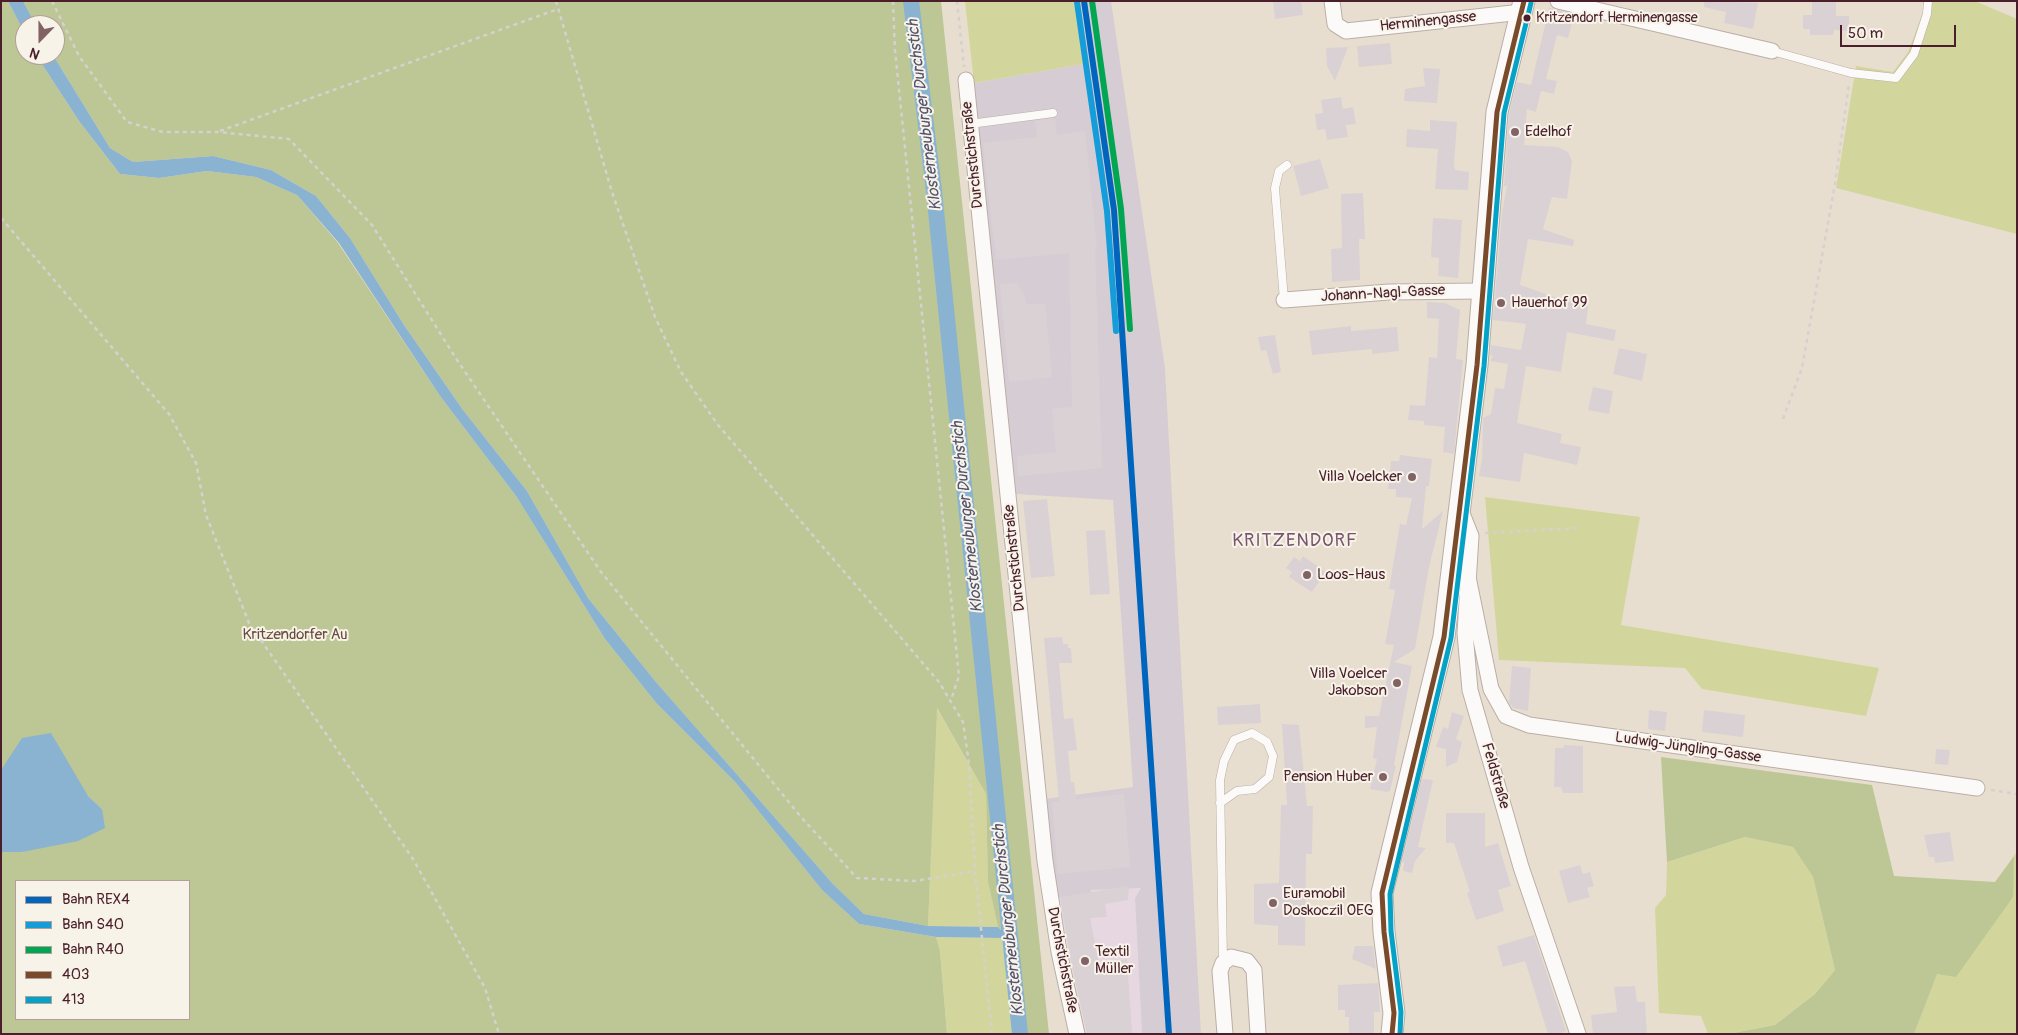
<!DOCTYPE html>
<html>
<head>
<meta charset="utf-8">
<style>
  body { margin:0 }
  #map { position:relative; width:2018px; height:1035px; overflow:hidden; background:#e8ded0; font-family:Pangolin,sans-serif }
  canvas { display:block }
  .frame { position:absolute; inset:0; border:2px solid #4a1f2b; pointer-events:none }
  .legend { position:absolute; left:15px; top:880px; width:175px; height:140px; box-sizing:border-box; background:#f7f3e8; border:1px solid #b29e9c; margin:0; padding:6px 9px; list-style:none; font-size:15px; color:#4a1f2b }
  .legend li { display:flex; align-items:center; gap:10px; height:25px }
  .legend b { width:25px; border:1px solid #b29e9c }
  .north { position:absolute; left:15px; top:15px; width:50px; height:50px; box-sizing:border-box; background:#f7f3e8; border:1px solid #b29e9c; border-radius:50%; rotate:202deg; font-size:14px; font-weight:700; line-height:20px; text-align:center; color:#4a1f2b }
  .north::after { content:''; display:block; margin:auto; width:18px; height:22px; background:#816265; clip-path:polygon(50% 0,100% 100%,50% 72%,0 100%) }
  .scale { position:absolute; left:1840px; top:25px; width:116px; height:22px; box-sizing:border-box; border:2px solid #4a1f2b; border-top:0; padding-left:6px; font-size:15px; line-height:18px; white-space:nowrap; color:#4a1f2b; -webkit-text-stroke:4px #f7f3e8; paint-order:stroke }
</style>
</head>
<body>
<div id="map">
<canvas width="2018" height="1035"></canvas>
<div class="frame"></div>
<ul class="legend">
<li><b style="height:6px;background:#0065bd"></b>Bahn REX4</li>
<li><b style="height:6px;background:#159dd9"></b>Bahn S40</li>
<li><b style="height:6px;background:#00a651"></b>Bahn R40</li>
<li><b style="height:6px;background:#7a4b2a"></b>403</li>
<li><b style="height:6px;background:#04a2c6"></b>413</li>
</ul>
<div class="north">N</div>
<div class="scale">50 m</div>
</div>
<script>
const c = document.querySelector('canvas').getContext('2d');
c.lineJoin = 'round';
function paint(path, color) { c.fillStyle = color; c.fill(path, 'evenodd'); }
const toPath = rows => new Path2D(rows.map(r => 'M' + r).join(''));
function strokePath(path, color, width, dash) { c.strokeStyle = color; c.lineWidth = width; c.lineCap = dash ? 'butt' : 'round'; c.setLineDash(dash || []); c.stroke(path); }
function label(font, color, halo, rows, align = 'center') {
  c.font = font + ' Pangolin,sans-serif'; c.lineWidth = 4; c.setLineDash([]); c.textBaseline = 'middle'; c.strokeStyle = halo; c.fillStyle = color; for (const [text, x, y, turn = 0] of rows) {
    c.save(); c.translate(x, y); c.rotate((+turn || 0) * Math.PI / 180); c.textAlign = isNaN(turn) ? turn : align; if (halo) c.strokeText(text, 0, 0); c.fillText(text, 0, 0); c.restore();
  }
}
const built = toPath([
  [1129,886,1141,887,1135,898,1142,1034,1086,1034,1058,898,1091,892,1091,890]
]);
const industrial = toPath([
  [1074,1,1111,1,1165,368,1201,1034,1142,1034,1135,898,1141,888,1091,890,1091,893,1058,898,1045,799,1133,787,1113,500,1016,494,974,83,1084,64]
]);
const green = toPath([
  [965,1,1074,1,1084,64,974,83],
  [1923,1,1975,1,2017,19,2017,234,1836,188,1856,66,1893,72,1908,52,1923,12],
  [1485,497,1640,517,1621,625,1879,668,1866,716,1702,689,1685,668,1499,660],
  [936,707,986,794,988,882,998,927,928,926],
  [1745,837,1793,847,1813,877,1835,970,1815,994,1775,1025,1728,1034,1708,1034,1701,1016,1659,1013,1655,908,1666,895,1667,862],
  [2017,851,2017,1034,1914,1034,1937,973,2012,897,2014,856],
  [936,937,1002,938,1016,1034,947,1034,940,951]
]);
const forest = toPath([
  [1,1,8,1,25,34,25,55,36,55,79,121,120,174,159,178,207,171,256,177,297,195,338,243,440,396,516,496,605,639,657,704,736,783,822,890,859,924,936,937,940,951,947,1034,1,1034,1,852,22,852,102,809,88,796,1,770],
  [16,881,189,881,189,1019,16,1019],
  [23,1,941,1,1049,1034,1016,1034,1003,932,998,927,988,882,986,794,937,708,928,926,864,914,833,884,656,682,588,598,527,491,463,410,404,325,350,238,316,196,271,170,213,156,133,162,110,148,53,55,55,55,55,25,36,25],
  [1661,757,1872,785,1894,876,1995,882,2014,856,2013,897,1956,977,1937,974,1914,1034,1728,1034,1775,1025,1815,994,1835,970,1813,877,1793,847,1745,837,1667,862]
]);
const water = toPath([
  [8,1,23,1,36,25,25,25,25,34],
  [36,55,53,55,110,148,133,162,213,156,271,170,316,196,350,238,404,325,463,410,527,491,588,598,656,682,833,884,864,914,928,926,998,927,1003,932,1002,938,936,937,859,924,822,890,736,783,657,704,605,639,516,496,440,396,339,243,297,195,256,177,207,171,159,178,120,174,79,121],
  [51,733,88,796,102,809,105,828,78,841,22,852,1,852,1,770,22,738]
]);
const stream = toPath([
  [998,932,1010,932]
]);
const canal = toPath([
  [911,1,934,191,1020,1034]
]);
const building = toPath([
  [1273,1,1301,1,1303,15,1275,19],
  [1704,1,1758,3,1753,29,1724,23,1726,12,1704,7],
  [1812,1,1836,1,1836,16,1849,16,1849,31,1834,30,1833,35,1810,35,1810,29,1803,29,1803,15,1812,15],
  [1549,8,1574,14,1573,19,1568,38,1557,35,1546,79,1557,81,1554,94,1541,91,1536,112,1527,109,1524,145,1558,147,1568,152,1572,161,1567,199,1552,197,1543,229,1574,240,1573,246,1528,239,1520,285,1569,302,1570,300,1588,306,1586,324,1616,330,1614,341,1567,332,1561,372,1526,366,1517,423,1562,434,1560,443,1581,447,1577,465,1524,453,1520,482,1479,476,1482,459,1483,418,1491,414,1495,388,1504,389,1508,364,1490,361,1493,356,1490,355,1491,345,1521,350,1526,324,1493,320,1502,212,1507,186,1504,186,1509,114,1517,82,1531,85],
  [1390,43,1392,64,1359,67,1357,46],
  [1348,47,1335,81,1327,66,1326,48],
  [1423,68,1440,69,1437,103,1404,101,1405,89,1425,86],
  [1341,97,1343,109,1353,107,1356,124,1346,125,1348,137,1327,140,1325,129,1317,130,1315,114,1323,113,1321,100],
  [1055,118,1057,135,1085,131,1097,250,1095,250,1102,468,1018,476,1017,456,1056,452,1052,409,1072,407,1069,253,996,260,983,143,1037,137,1035,121],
  [1430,120,1457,122,1454,164,1455,170,1469,172,1468,190,1435,189,1438,149,1406,147,1407,129,1430,131],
  [1320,159,1329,188,1301,196,1293,166],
  [1363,193,1365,239,1359,239,1360,280,1332,282,1331,249,1342,248,1341,194],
  [1433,218,1462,220,1458,278,1438,276,1439,258,1431,257],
  [1017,283,1024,294,1026,304,1045,304,1052,377,1009,382,1000,284],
  [1427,302,1445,303,1460,310,1456,359,1463,360,1454,454,1443,452,1445,427,1424,425,1424,421,1408,420,1410,405,1425,406,1429,357,1437,358,1439,319,1427,318],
  [1351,326,1351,331,1397,327,1399,351,1372,354,1372,349,1312,355,1309,331],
  [1275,335,1281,372,1273,374,1266,350,1261,351,1258,337],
  [1619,348,1647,354,1642,381,1613,374],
  [1593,387,1613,391,1609,414,1588,410],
  [1400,455,1432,459,1429,486,1426,486,1422,529,1443,511,1429,567,1415,649,1394,662,1412,666,1394,765,1396,766,1390,791,1387,792,1370,789,1377,759,1373,758,1377,727,1365,728,1365,716,1379,716,1394,645,1385,644,1395,590,1389,589,1400,524,1406,525,1412,498,1396,497,1396,489,1388,489,1391,461,1399,461],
  [1047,499,1055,576,1031,578,1023,501],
  [1105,530,1110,594,1090,595,1086,531],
  [1303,556,1326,572,1312,592,1289,577,1292,572,1286,568,1294,557,1300,561],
  [1062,637,1063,644,1068,644,1068,648,1071,648,1072,663,1059,663,1064,719,1073,718,1077,750,1068,751,1071,782,1074,782,1076,799,1124,794,1130,867,1058,874,1052,802,1059,801,1044,638],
  [1512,666,1531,668,1528,711,1513,708,1509,703],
  [1260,704,1261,723,1218,725,1217,707],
  [1649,710,1667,712,1665,731,1648,729],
  [1704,710,1745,715,1743,737,1702,732],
  [1452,712,1464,716,1456,739,1462,742,1457,762,1446,767,1446,749,1436,747,1443,727,1448,729],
  [1282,724,1299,725,1307,806,1313,806,1312,854,1306,854,1305,946,1278,945,1278,926,1254,924,1254,884,1279,883,1281,805,1287,805],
  [1564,745,1583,746,1583,793,1563,793,1561,787,1554,787,1555,748,1563,748],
  [1936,749,1950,750,1948,765,1935,764],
  [1422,779,1433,780,1418,847,1426,848,1415,861,1412,873,1403,871,1404,862,1402,862],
  [1446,813,1485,813,1485,847,1498,843,1511,886,1498,890,1504,911,1476,920,1467,893,1470,892,1454,843,1446,843],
  [1950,832,1954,861,1935,863,1934,857,1929,857,1924,835],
  [1580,865,1583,874,1590,872,1594,886,1587,888,1590,897,1568,903,1559,871],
  [1129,886,1128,900,1105,904,1107,917,1090,918,1099,964,1127,959,1132,1034,1087,1034,1071,962,1060,897],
  [1534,935,1566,1031,1557,1034,1548,1034,1525,961,1503,967,1497,946],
  [1355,946,1373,946,1376,969,1352,959],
  [1378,983,1380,1012,1374,1012,1374,1034,1349,1034,1349,1017,1345,1017,1345,1010,1338,1010,1338,985],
  [1635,986,1637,1002,1645,1002,1647,1034,1593,1034,1591,1015,1617,1012,1614,987]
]);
const path = toPath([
  [52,1,79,56,127,122,163,132,218,132,289,139,372,225,457,360,601,572,801,817,857,878,915,881,975,871],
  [556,1,612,192,655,317,681,372,718,425,939,682,963,722,969,764,975,871,992,1034],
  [893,1,895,50,959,676,951,700],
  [957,1,964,67],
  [220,131,558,9],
  [1,218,169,414,196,463,206,515,249,623,413,859,485,988,499,1034],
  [1783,419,1802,368,1835,184,1849,84],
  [1485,533,1579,528],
  [1991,790,2017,794]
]);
const service = toPath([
  [1772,51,1851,73,1896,78,1914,54,1927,14,1928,1],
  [970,124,1053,113],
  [1284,300,1275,188,1279,171,1287,165],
  [1220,803,1237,791,1255,789,1269,777,1273,756,1267,742,1252,733,1234,740,1224,761,1220,780,1223,963]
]);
const minor = toPath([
  [1332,1,1335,24,1346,31,1522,12],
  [1558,1,1772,51],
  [966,80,1045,861,1059,952,1077,1034],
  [1284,300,1389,292,1481,291],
  [1461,511,1471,536,1465,633,1470,690,1521,867,1578,1034],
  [1468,577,1491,689,1506,716,1529,725,1977,788],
  [1225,1034,1220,971,1223,963,1231,957,1247,961,1254,970,1258,1034]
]);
const secondary = toPath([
  [1392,1034,1394,1013,1384,932,1382,893,1444,637,1477,365,1497,112,1524,1]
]);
const bus1 = toPath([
  [1392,1034,1394,1013,1384,932,1382,893,1444,637,1477,365,1497,112,1524,1]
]);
const bus2 = toPath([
  [1400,1034,1401,1012,1391,931,1390,894,1451,638,1484,366,1504,113,1531,3]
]);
const rail1 = toPath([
  [1084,1,1114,210,1169,1034]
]);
const rail2 = toPath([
  [1077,2,1107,211,1116,331]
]);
const rail3 = toPath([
  [1092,1,1121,209,1130,329]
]);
const markers = [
  [1527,18,4.5,"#4a1f2b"],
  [1515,132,5,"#816265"],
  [1501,303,5,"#816265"],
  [1412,477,5,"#816265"],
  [1307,575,5,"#816265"],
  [1397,683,5,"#816265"],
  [1383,777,5,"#816265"],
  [1273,903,5,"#816265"],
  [1085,961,5,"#816265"]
];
const busNames = [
  ["Kritzendorf Herminengasse",1536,18]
];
const streetNames = [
  ["Herminengasse",1428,22,-6],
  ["Durchstichstraße",973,155,-96],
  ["Johann-Nagl-Gasse",1383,294,-3],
  ["Durchstichstraße",1015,558,-96],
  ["Ludwig-Jüngling-Gasse",1688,748,8],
  ["Feldstraße",1495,776,74],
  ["Durchstichstraße",1062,960,79]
];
const poiNames = [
  ["Edelhof",1525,132],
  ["Hauerhof 99",1511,303],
  ["Villa Voelcker",1402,477,"right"],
  ["Loos-Haus",1317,575],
  ["Villa Voelcer",1387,674,"right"],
  ["Jakobson",1387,691,"right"],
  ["Pension Huber",1373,777,"right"],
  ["Euramobil",1283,894],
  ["Doskoczil OEG",1283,911],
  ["Textil",1095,952],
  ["Müller",1095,969]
];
const parkNames = [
  ["Kritzendorfer Au",295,635]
];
const waterNames = [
  ["Klosterneuburger Durchstich",925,115,-97],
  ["Klosterneuburger Durchstich",968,517,-96],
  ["Klosterneuburger Durchstich",1009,920,-96]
];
const quarterNames = [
  ["KRITZENDORF",1295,541]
];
paint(built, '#e7d7e1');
paint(industrial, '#d6cdd4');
paint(green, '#d3d69c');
paint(forest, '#bdc695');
paint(water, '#8ab3d2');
strokePath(stream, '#8ab3d2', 4.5);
strokePath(canal, '#8ab3d2', 16);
paint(building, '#dad1d4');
strokePath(service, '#b9aea6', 9);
strokePath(minor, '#b9aea6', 17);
strokePath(secondary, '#b9aea6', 23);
strokePath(path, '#d6d1ce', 2.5, [4, 4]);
strokePath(service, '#fcfaf8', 8);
strokePath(minor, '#fcfaf8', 15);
strokePath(secondary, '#fcfaf8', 21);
strokePath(bus1, '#7a4b2a', 5);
strokePath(bus2, '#04a2c6', 5);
strokePath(rail1, '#0065bd', 6);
strokePath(rail2, '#159dd9', 6);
strokePath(rail3, '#00a651', 6);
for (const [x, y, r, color] of markers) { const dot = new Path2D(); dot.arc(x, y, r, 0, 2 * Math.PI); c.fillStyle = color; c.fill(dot); strokePath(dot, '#f7f3e8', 2); }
label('14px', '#4a1f2b', '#f7f3e8', busNames, 'left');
label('15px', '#4a1f2b', '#f7f3e8', streetNames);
label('15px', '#4a1f2b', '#f7f3e8', poiNames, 'left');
label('15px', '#684b3d', '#f7f3e8', parkNames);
label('italic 16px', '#53536e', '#f7f3e8', waterNames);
c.letterSpacing = '1px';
label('18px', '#78546e', '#f7f3e8', quarterNames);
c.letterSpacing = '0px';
</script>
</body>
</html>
